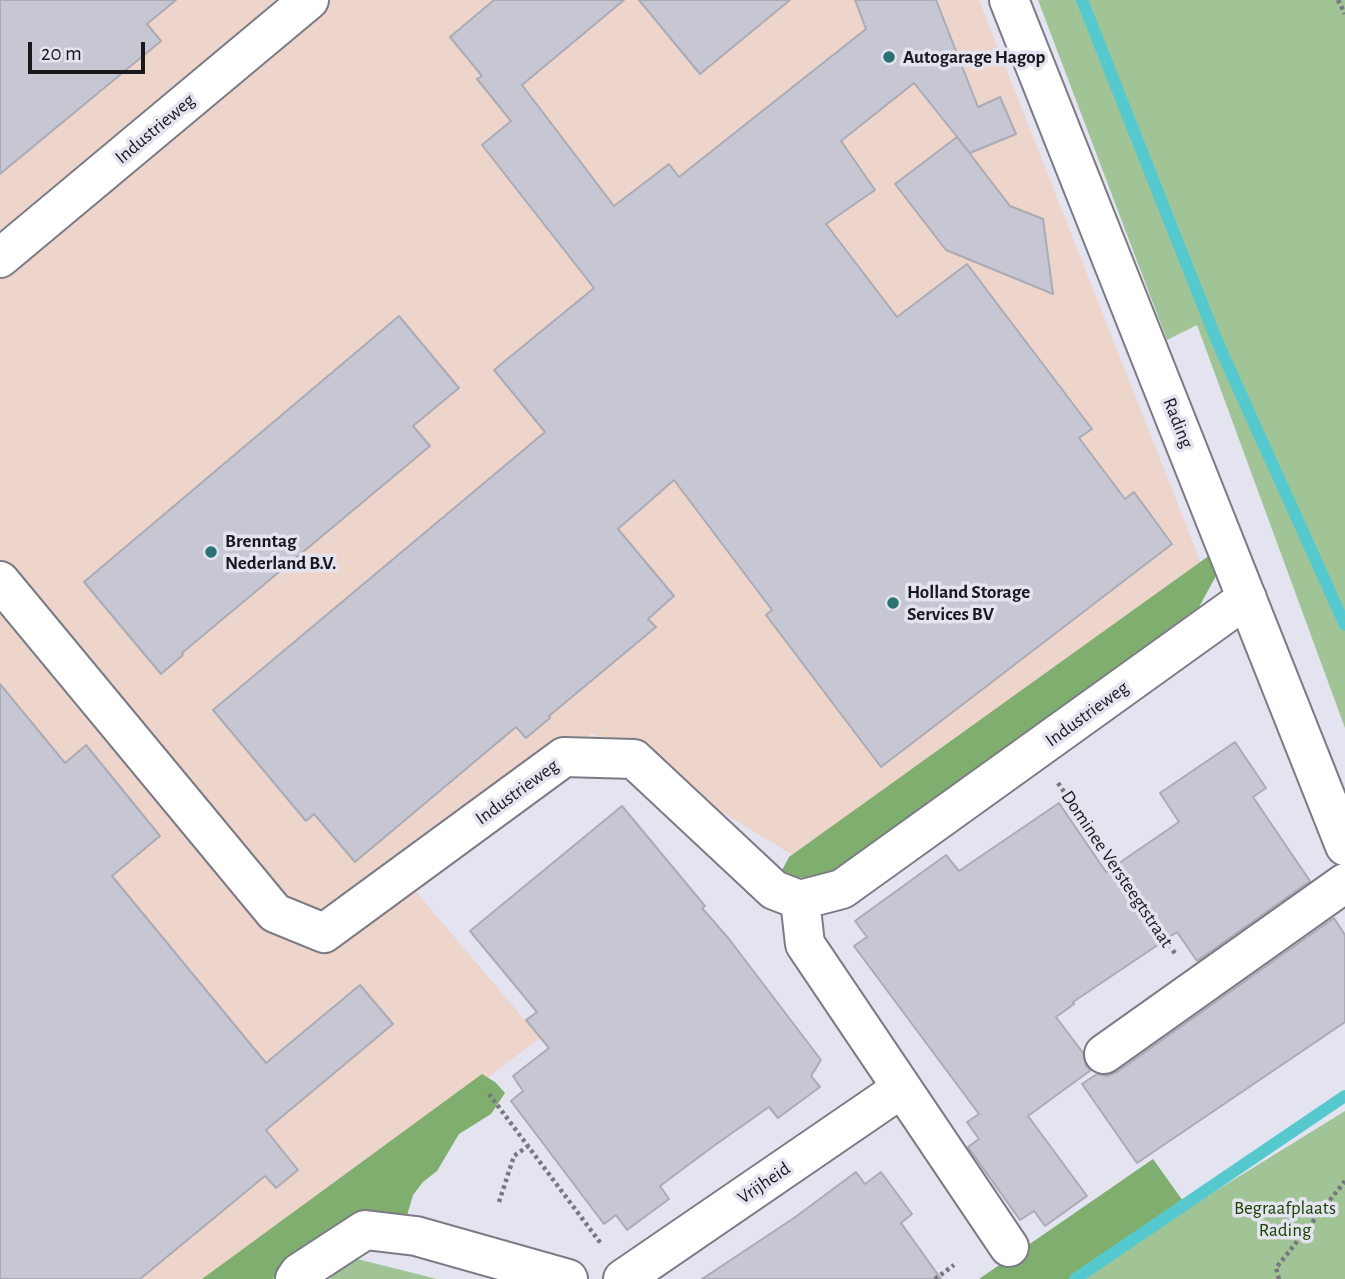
<!DOCTYPE html>
<html>
<head>
<meta charset="utf-8">
<style>
  body { margin:0 }
  #map { position:relative; width:1345px; height:1279px; overflow:hidden; background:#e4e3f0; font-family:"Alegreya Sans",sans-serif }
  canvas { display:block }
  .scale { position:absolute; left:28px; top:42px; width:117px; height:32px; box-sizing:border-box; border:4px solid #19191d; border-top:0; padding-left:9px; font-size:21px; line-height:24px; white-space:nowrap; color:#19191d; -webkit-text-stroke:5px #e4e3f0; paint-order:stroke }
</style>
</head>
<body>
<div id="map">
<canvas width="1345" height="1279"></canvas>
<div class="scale">20 m</div>
</div>
<script>
const c = document.querySelector('canvas').getContext('2d');
c.lineJoin = 'round';
function paint(path, color) { c.fillStyle = color; c.fill(path, 'evenodd'); }
const toPath = rows => new Path2D(rows.map(r => 'M' + r).join(''));
function strokePath(path, color, width, dash) { c.strokeStyle = color; c.lineWidth = width; c.lineCap = dash ? 'butt' : 'round'; c.setLineDash(dash || []); c.stroke(path); }
function label(font, color, halo, rows, align = 'center') {
  c.font = font + ' "Alegreya Sans",sans-serif'; c.lineWidth = 7; c.setLineDash([]); c.textBaseline = 'middle'; c.strokeStyle = halo; c.fillStyle = color; for (const [text, x, y, turn = 0] of rows) {
    c.save(); c.translate(x, y); c.rotate((+turn || 0) * Math.PI / 180); c.textAlign = isNaN(turn) ? turn : align; if (halo) c.strokeText(text, 0, 0); c.fillText(text, 0, 0); c.restore();
  }
}
const industrial = toPath([
  [0,0,979,0,1205,573,804,862,592,733,412,887,540,1038,225,1279,0,1279]
]);
const green = toPath([
  [1038,0,1345,0,1345,728,1197,325,1167,340],
  [1345,1111,1345,1279,1075,1279,1188,1208],
  [357,1259,437,1279,331,1279,330,1277]
]);
const forest = toPath([
  [1210,555,1217,574,1199,607,822,879,779,876,789,857],
  [482,1074,495,1082,505,1093,491,1114,459,1134,437,1171,423,1182,413,1195,406,1219,280,1268,273,1279,202,1279],
  [1153,1159,1188,1208,1075,1279,979,1279]
]);
const stream = toPath([
  [1082,0,1216,339,1345,625],
  [1075,1279,1345,1096]
]);
const building = toPath([
  [0,0,176,0,147,24,161,41,0,174,0,0],
  [494,0,624,0,522,85,614,206,669,164,679,177,866,29,855,0,936,0,978,107,1000,97,1016,134,970,153,914,83,841,141,875,190,826,224,897,317,967,264,1092,429,1079,438,1125,499,1134,492,1172,544,881,767,766,615,772,610,674,480,618,529,674,596,648,619,656,627,549,716,550,718,526,738,516,727,355,862,314,814,306,821,213,710,545,432,494,370,594,288,482,145,511,121,477,79,482,76,450,37,494,0],
  [639,0,790,0,700,74,639,0],
  [957,137,1010,206,1043,219,1053,294,946,250,895,184,957,137],
  [399,316,459,388,413,426,430,446,182,653,183,655,161,674,84,582,399,316],
  [0,684,65,763,86,745,160,836,112,876,266,1063,360,985,393,1024,266,1130,298,1170,276,1188,265,1176,140,1279,0,1279,0,684],
  [1235,742,1266,788,1253,797,1310,881,1197,961,1177,932,1073,1002,1074,1004,1056,1017,1083,1053,1086,1066,1091,1070,1028,1116,1087,1196,1045,1226,1034,1211,1020,1220,968,1147,979,1139,967,1122,979,1114,854,946,867,937,855,921,946,855,959,871,1059,803,1106,872,1179,822,1160,793,1235,742],
  [622,806,705,906,702,908,729,939,821,1060,811,1076,820,1087,778,1118,769,1107,715,1145,660,1186,669,1199,627,1230,616,1215,604,1224,511,1101,523,1091,513,1076,549,1048,526,1020,537,1012,470,931,622,806],
  [1334,918,1345,935,1345,1022,1137,1163,1082,1084,1097,1074,1107,1076,1117,1072,1334,918],
  [856,1172,865,1184,881,1172,912,1214,901,1223,941,1279,702,1279,794,1218,856,1172]
]);
const path = toPath([
  [1338,0,1345,14],
  [1058,783,1176,955],
  [489,1094,602,1245],
  [499,1202,514,1156,528,1146],
  [935,1279,954,1265],
  [1279,1279,1276,1268,1345,1181]
]);
const minor = toPath([
  [1009,0,1345,846],
  [0,258,309,0],
  [0,581,275,913,324,933,564,757,634,759,774,890,800,900,842,889,1247,598],
  [1104,1054,1345,883],
  [902,1088,1009,1247],
  [295,1279,299,1273,365,1230,416,1236,568,1279],
  [623,1279,902,1088,805,944,800,900]
]);
const markers = [
  [889,57,7,"#287272"],
  [211,552,7,"#287272"],
  [893,603,7,"#287272"]
];
const poiNames = [
  ["Autogarage Hagop",903,57],
  ["Brenntag",225,541],
  ["Nederland B.V.",225,563],
  ["Holland Storage",907,592],
  ["Services BV",907,614]
];
const streetNames = [
  ["Industrieweg",155,129,-40],
  ["Rading",1178,423,68],
  ["Industrieweg",1087,714,-36],
  ["Industrieweg",517,792,-36],
  ["Dominee Versteegtstraat",1117,869,56],
  ["Vrijheid",764,1183,-34]
];
const parkNames = [
  ["Begraafplaats",1285,1208],
  ["Rading",1285,1230]
];
paint(industrial, '#edd5cb');
paint(green, '#a1c496');
paint(forest, '#7fae6e');
strokePath(stream, '#56c9cf', 12);
paint(building, '#c7c7d3');
strokePath(building, '#ababb6', 2);
strokePath(minor, '#7b7b86', 42);
strokePath(path, '#787780', 4.5, [3.5, 3.5]);
strokePath(minor, '#fff', 38);
for (const [x, y, r, color] of markers) { const dot = new Path2D(); dot.arc(x, y, r, 0, 2 * Math.PI); c.fillStyle = color; c.fill(dot); strokePath(dot, '#e4e3f0', 2.5); }
label('bold 19px', '#19191d', '#e4e3f0', poiNames, 'left');
label('19px', '#19191d', '#e4e3f0', streetNames);
label('19px', '#174500', '#e4e3f0', parkNames);
</script>
</body>
</html>
